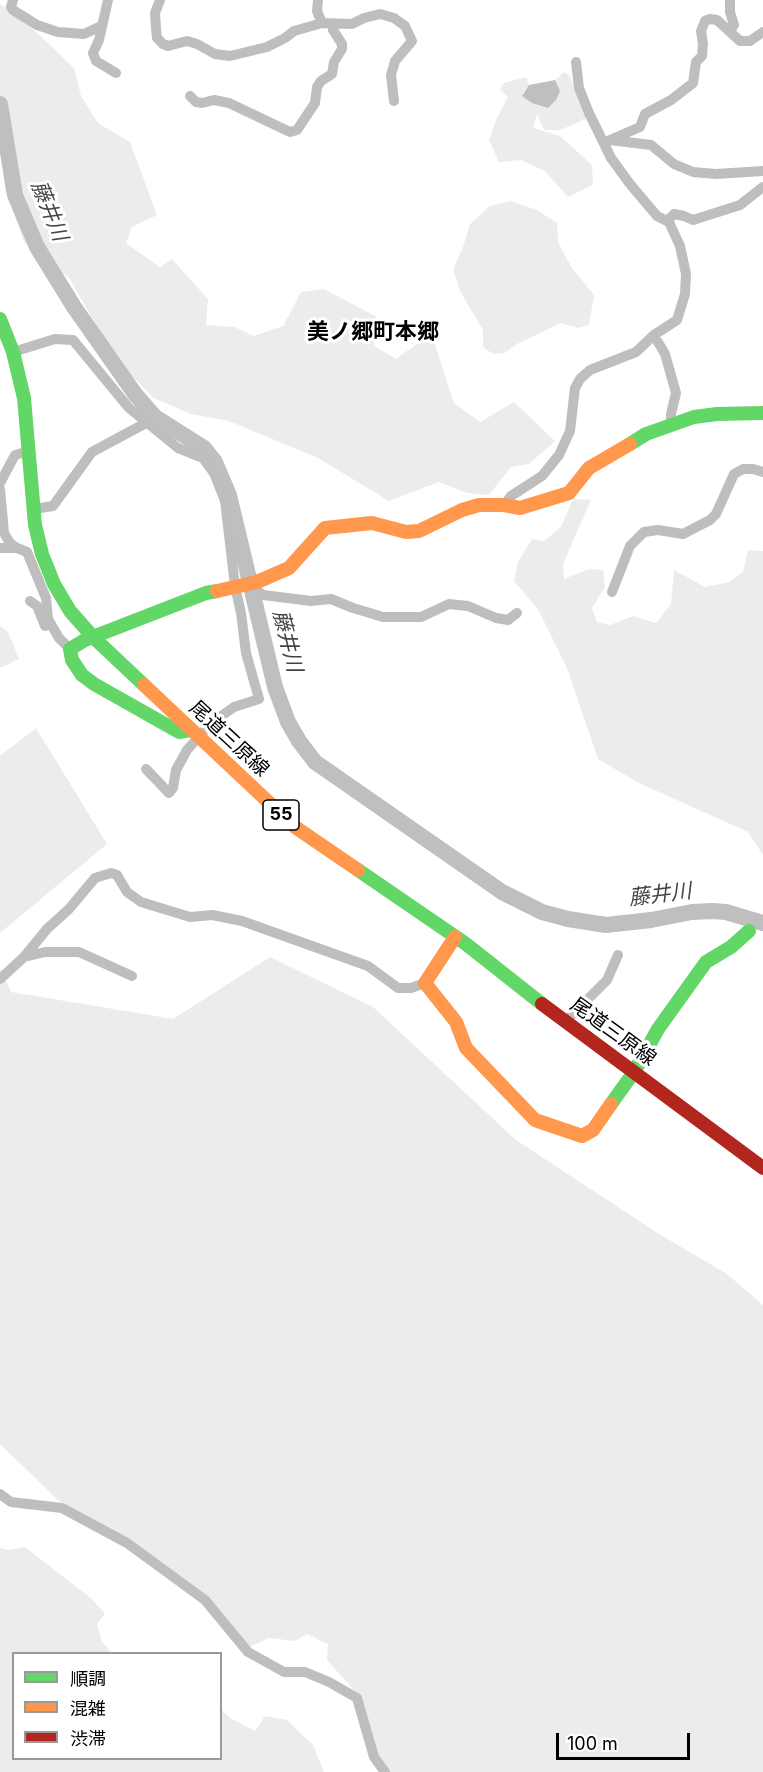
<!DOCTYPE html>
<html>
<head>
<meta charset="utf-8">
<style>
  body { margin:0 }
  #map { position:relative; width:763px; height:1772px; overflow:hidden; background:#fff; font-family:Inter,"Noto Sans JP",sans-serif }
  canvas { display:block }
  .legend { position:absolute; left:12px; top:1652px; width:210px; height:108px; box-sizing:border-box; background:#fff; border:2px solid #999; margin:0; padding:8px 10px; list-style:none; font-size:18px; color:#000 }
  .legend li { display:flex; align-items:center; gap:12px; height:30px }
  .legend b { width:30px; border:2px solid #999 }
  .scale { position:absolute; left:556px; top:1733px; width:134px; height:27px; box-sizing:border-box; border:3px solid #000; border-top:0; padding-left:8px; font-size:18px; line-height:21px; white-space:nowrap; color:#000; -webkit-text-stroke:4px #fff; paint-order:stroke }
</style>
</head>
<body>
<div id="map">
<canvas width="763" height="1772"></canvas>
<ul class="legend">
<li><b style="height:8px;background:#63d668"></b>順調</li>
<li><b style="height:8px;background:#ff974d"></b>混雑</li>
<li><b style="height:8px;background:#b3261e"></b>渋滞</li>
</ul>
<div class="scale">100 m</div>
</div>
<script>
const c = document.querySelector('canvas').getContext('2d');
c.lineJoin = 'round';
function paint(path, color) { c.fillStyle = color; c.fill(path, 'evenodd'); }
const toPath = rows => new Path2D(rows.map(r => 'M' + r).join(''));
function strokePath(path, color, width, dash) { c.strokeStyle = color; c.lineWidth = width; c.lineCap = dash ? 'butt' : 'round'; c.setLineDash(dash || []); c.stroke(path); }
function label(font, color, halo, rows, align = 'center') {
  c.font = font + ' Inter,"Noto Sans JP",sans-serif'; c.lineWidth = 6; c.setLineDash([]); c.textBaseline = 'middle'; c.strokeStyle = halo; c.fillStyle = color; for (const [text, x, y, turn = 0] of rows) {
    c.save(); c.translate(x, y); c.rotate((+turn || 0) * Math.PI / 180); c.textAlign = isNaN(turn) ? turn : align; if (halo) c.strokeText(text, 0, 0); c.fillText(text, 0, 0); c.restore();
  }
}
const green = toPath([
  [0,4,31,27,74,68,81,96,98,123,130,142,157,215,132,227,126,243,160,267,172,259,208,299,206,325,234,327,254,336,283,326,301,292,324,289,377,317,374,346,396,359,418,343,432,336,454,403,480,422,514,402,555,441,529,464,511,467,489,495,467,493,439,482,389,501,318,458,229,421,191,414,154,398,126,370,99,330,69,278,24,242,5,189,0,145],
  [564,72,569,75,588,118,560,130,544,130,537,114,533,128,560,136,592,165,593,185,568,197,545,171,521,160,499,162,489,140,497,118,508,97,500,89,504,83,526,77,529,85,522,94,532,103,560,91,555,80],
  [510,201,537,210,557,223,558,242,572,268,594,295,589,325,578,328,561,323,517,344,505,353,493,354,483,347,483,330,461,293,453,270,463,247,470,224,490,206],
  [573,499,591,500,563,564,564,579,589,569,603,570,605,587,592,608,597,622,610,625,633,616,656,623,671,604,674,570,705,587,729,582,743,572,748,550,763,551,763,855,748,832,639,783,598,759,567,668,538,609,514,581,518,562,532,539,544,541,561,527],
  [0,626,8,632,19,659,2,667,0,667],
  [36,728,107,844,0,933,0,756],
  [270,957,373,1007,516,1140,659,1234,727,1274,763,1305,763,1772,390,1772,376,1751,361,1698,327,1660,328,1644,307,1634,295,1641,269,1638,249,1647,138,1546,58,1500,0,1444,0,969,11,992,173,1019],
  [25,1547,93,1600,105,1614,97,1624,102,1642,112,1653,14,1654,14,1758,220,1758,221,1709,230,1718,255,1731,265,1716,287,1720,313,1745,324,1772,0,1772,0,1548,8,1550]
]);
const water = toPath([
  [555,80,560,91,556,100,548,108,532,103,522,96,529,85]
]);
const river = toPath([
  [0,104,15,195,37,247,74,307,135,394,155,417,204,448,215,462,229,495,275,687,288,722,299,741,315,762,502,892,542,912,568,919,606,925,651,920,692,912,712,911,726,912,763,923]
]);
const street = toPath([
  [13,0,11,7,13,10,37,25,58,32,84,34,101,26],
  [108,0,99,40,93,53,96,61,116,73],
  [160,0,155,13,156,29,157,38,163,44,168,46,187,41,197,44,215,54,230,56,267,47,285,38,294,31,322,23],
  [318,0,317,11,322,23,352,24,364,18,380,14,394,18,405,26,412,41,395,61,391,75,394,101],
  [730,0,730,12,734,25,730,31],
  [190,96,196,102,202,103,214,100,229,103,290,132,297,130,315,103,317,87,321,81,332,74,334,62,342,49,342,44,333,30,333,24],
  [610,140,640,127,645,114,671,100,693,83,696,62,702,56,703,44,701,31,705,21,710,19,717,20,740,41,750,41,763,32],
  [610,140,651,145,674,164,693,172,716,174,763,171],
  [669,222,670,218,674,214,684,216,693,220,740,205,763,187],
  [658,342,665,354,676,393,671,414,671,424],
  [13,352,55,339,73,340,129,408,178,448,203,458,214,473,225,501,235,586,241,613,246,653,259,699,234,707,210,724,187,750,176,770,173,788,169,793,146,769],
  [0,483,15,455,29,451],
  [0,489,4,533,10,543,17,548],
  [504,505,511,496,542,476,559,455,570,431,575,388,580,379,590,370,636,352,654,335,677,320,685,294,686,274,680,246,669,222,657,216,630,184,611,158,589,113,579,88,576,62],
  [34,509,53,506,92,452,146,423],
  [0,548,17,548,27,552,46,598,48,619,59,638,70,649],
  [257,582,257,590,263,595,311,601,331,599,353,608,383,617,421,617,449,604,468,606,496,618,508,620,517,613],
  [612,592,630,546,644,532,658,530,683,534,710,520,716,514,734,474,743,469,753,469,763,472],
  [30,601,37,606,45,626],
  [24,957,47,929,69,909,95,878,111,873,117,875,127,892,141,902,190,917,212,915,242,921,368,966,398,988,411,988,425,983],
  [0,979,24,957,45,952,79,952,132,976],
  [565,1022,607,980,618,955],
  [0,1494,11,1502,62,1508,127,1543,205,1600,248,1652,284,1672,305,1672,329,1682,357,1698,374,1757,385,1772]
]);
const fast = toPath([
  [0,319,13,352,24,398,35,525,42,554,54,584,70,611,93,637,144,685],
  [630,444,646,434,694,417,717,414,763,413],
  [190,730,179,732,94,684,82,675,72,660,70,649,85,640,206,593,217,591],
  [358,870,466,944,542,1004],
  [611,1104,634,1072,658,1029,706,962,731,947,749,931]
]);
const slow = toPath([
  [217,591,257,582,289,568,325,528,372,523,406,532,419,531,462,510,479,505,504,505,520,508,569,493,589,468,630,444],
  [144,685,295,827,358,870],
  [455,937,425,983,456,1022,466,1048,535,1120,582,1136,593,1130,611,1104]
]);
const jam = toPath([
  [542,1004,763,1168]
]);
const shields = [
  [281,815,36]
];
const shieldNames = [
  ["55",281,815]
];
const streetNames = [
  ["尾道三原線",229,739,43],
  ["尾道三原線",613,1032,36]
];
const waterNames = [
  ["藤井川",49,211,68],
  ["藤井川",287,641,76],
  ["藤井川",660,895,-7]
];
const quarterNames = [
  ["美ノ郷町本郷",373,332]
];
paint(green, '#ececec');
paint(water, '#bfbfbf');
strokePath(river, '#bfbfbf', 16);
strokePath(street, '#bebebe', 10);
strokePath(fast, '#63d668', 14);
strokePath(slow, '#ff974d', 14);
strokePath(jam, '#b3261e', 14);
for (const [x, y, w] of shields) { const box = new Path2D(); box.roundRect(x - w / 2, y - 15, w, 30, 4.5); c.fillStyle = '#fff'; c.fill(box); strokePath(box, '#000', 1.5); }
label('bold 18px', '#000', null, shieldNames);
label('20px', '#000', '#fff', streetNames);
label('italic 21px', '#444', '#fff', waterNames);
label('bold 22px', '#000', '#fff', quarterNames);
</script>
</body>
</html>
